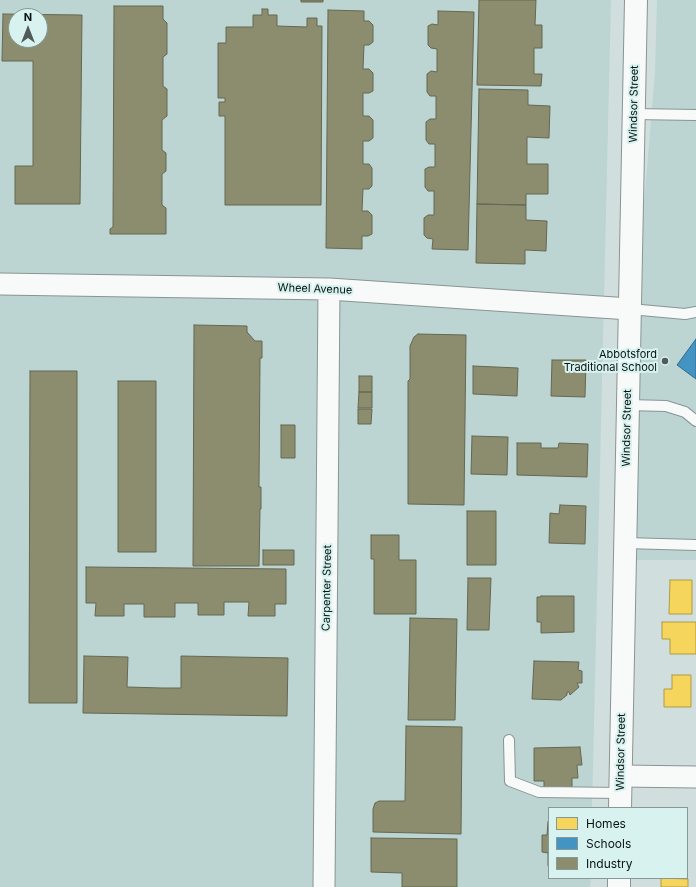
<!DOCTYPE html>
<html>
<head>
<meta charset="utf-8">
<style>
  body { margin:0 }
  #map { position:relative; width:696px; height:887px; overflow:hidden; background:#d0dfdd; font-family:Inter,sans-serif }
  canvas { display:block }
  .legend { position:absolute; left:548px; top:807px; width:140px; height:72px; box-sizing:border-box; background:#d7f2ef; border:1px solid #859997; margin:0; padding:5px 7px; list-style:none; font-size:12px; color:#091312 }
  .legend li { display:flex; align-items:center; gap:8px; height:20px }
  .legend b { width:20px; border:1px solid #859997 }
  .north { position:absolute; left:8px; top:8px; width:40px; height:40px; box-sizing:border-box; background:#d7f2ef; border:1px solid #859997; border-radius:50%; rotate:0deg; font-size:11px; font-weight:700; line-height:16px; text-align:center; color:#091312 }
  .north::after { content:''; display:block; margin:auto; width:14px; height:18px; background:#4f5a59; clip-path:polygon(50% 0,100% 100%,50% 72%,0 100%) }
</style>
</head>
<body>
<div id="map">
<canvas width="696" height="887"></canvas>
<ul class="legend">
<li><b style="height:11px;background:#f6d55c"></b>Homes</li>
<li><b style="height:11px;background:#4393c3"></b>Schools</li>
<li><b style="height:11px;background:#8c8c6e"></b>Industry</li>
</ul>
<div class="north">N</div>
</div>
<script>
const c = document.querySelector('canvas').getContext('2d');
c.lineJoin = 'round';
function paint(path, color) { c.fillStyle = color; c.fill(path, 'evenodd'); }
const toPath = rows => new Path2D(rows.map(r => 'M' + r).join(''));
function strokePath(path, color, width, dash) { c.strokeStyle = color; c.lineWidth = width; c.lineCap = dash ? 'butt' : 'round'; c.setLineDash(dash || []); c.stroke(path); }
function label(font, color, halo, rows, align = 'center') {
  c.font = font + ' Inter,sans-serif'; c.lineWidth = 4; c.setLineDash([]); c.textBaseline = 'middle'; c.strokeStyle = halo; c.fillStyle = color; for (const [text, x, y, turn = 0] of rows) {
    c.save(); c.translate(x, y); c.rotate((+turn || 0) * Math.PI / 180); c.textAlign = isNaN(turn) ? turn : align; if (halo) c.strokeText(text, 0, 0); c.fillText(text, 0, 0); c.restore();
  }
}
const built = toPath([
  [0,0,611,0,592,808,549,808,549,878,591,878,590,887,0,887],
  [16,16,40,16,40,40,16,40],
  [657,0,696,0,696,560,630,560,635,312,655,72]
]);
const homes = toPath([
  [670,580,692,580,692,614,669,614,670,580],
  [662,622,696,622,696,654,670,654,670,639,662,639,662,622],
  [672,675,691,675,691,707,664,707,664,689,672,689,672,675],
  [661,878,688,879,688,887,661,887,661,878]
]);
const schools = toPath([
  [696,339,696,379,677,365,696,339]
]);
const industry = toPath([
  [301,0,323,0,323,2,301,2,301,0],
  [479,0,536,0,535,25,542,25,542,48,534,48,534,74,542,74,541,86,477,85,479,0],
  [114,6,163,6,163,19,167,23,167,54,163,57,163,86,167,89,167,116,162,120,162,150,166,153,166,171,162,174,162,205,166,208,166,234,110,234,110,229,113,227,114,6],
  [262,9,268,9,268,15,277,15,277,26,307,27,307,18,317,18,317,26,322,26,321,205,225,205,225,116,219,116,219,102,225,102,225,98,218,98,218,43,226,43,226,27,253,27,253,15,262,15,262,9],
  [328,10,364,11,364,21,369,21,373,25,373,42,369,45,364,45,363,69,369,69,373,73,373,91,369,93,363,93,363,116,369,116,373,120,373,138,369,141,363,141,363,164,369,164,372,168,372,186,369,189,363,189,362,211,368,211,372,215,372,234,368,236,362,236,362,249,326,248,328,10],
  [438,11,474,12,468,250,432,249,433,239,427,238,424,235,424,218,428,215,434,215,434,191,428,191,425,187,425,169,429,167,435,167,435,144,429,144,426,140,426,122,430,119,436,119,436,96,430,96,427,92,427,74,431,71,437,72,437,49,431,48,428,45,428,26,432,24,438,25,438,11],
  [3,14,82,15,80,204,15,204,15,166,33,166,33,61,2,61,3,14],
  [16,16,40,16,40,40,16,40,16,16],
  [479,89,528,90,528,105,550,106,549,138,527,137,527,164,548,164,548,194,526,194,526,205,477,204,479,89],
  [477,204,526,205,526,220,547,221,546,251,525,250,525,264,476,263,477,204],
  [194,325,247,326,247,332,255,341,262,341,262,358,260,358,259,487,261,487,261,509,260,509,259,566,193,566,194,325],
  [418,334,466,335,464,505,408,504,408,381,410,379,410,346,414,337,418,334],
  [552,360,586,360,585,397,551,396,552,360],
  [473,366,518,368,517,396,473,394,473,366],
  [30,371,77,371,77,703,29,703,30,371],
  [359,376,372,376,372,392,359,392,359,376],
  [118,381,156,381,156,552,118,552,118,381],
  [359,392,372,392,372,408,358,408,359,392],
  [358,409,372,409,371,424,358,424,358,409],
  [281,425,295,425,295,458,281,458,281,425],
  [472,436,508,437,507,475,471,474,472,436],
  [517,443,541,443,541,448,558,448,559,443,588,444,587,477,517,475,517,443],
  [560,505,586,506,585,544,549,543,550,513,559,514,560,505],
  [467,511,496,511,496,565,467,565,467,511],
  [371,535,399,535,399,560,416,560,416,614,374,614,374,559,371,559,371,535],
  [263,550,294,550,294,565,263,565,263,550],
  [86,567,286,569,286,604,275,604,275,616,248,616,249,602,224,602,224,615,198,615,198,603,175,603,175,617,144,617,144,604,124,604,124,616,95,616,96,603,86,603,86,567],
  [468,578,491,578,489,630,467,630,468,578],
  [541,596,574,596,574,632,541,633,541,622,537,622,537,597,541,597,541,596],
  [410,618,457,619,455,720,408,720,410,618],
  [84,656,128,657,127,687,162,688,181,688,181,656,288,658,287,716,83,713,84,656],
  [534,661,579,662,578,670,582,671,582,683,577,683,579,687,570,695,569,692,567,692,567,695,561,700,532,699,534,661],
  [406,726,462,727,461,834,373,832,373,809,375,803,379,801,405,801,406,726],
  [580,747,582,765,577,765,578,778,572,778,572,788,544,789,544,781,534,781,534,748,580,747],
  [548,822,549,822,549,866,548,866,548,853,542,852,542,835,547,835,548,822],
  [371,838,457,839,457,887,402,887,402,873,371,872,371,838]
]);
const lane = toPath([
  [634,114,696,115],
  [630,309,685,314,696,312],
  [628,405,666,406,685,412,696,421],
  [625,543,696,545],
  [509,740,510,781,539,792,621,793]
]);
const street = toPath([
  [0,284,329,289,630,309],
  [621,776,696,777],
  [324,887,329,289]
]);
const secondary = toPath([
  [620,808,636,0],
  [619,887,619,878]
]);
const markers = [
  [665,361,4,"#4f5a59"]
];
const streetNames = [
  ["Windsor Street",634,104,-89],
  ["Wheel Avenue",315,289,2],
  ["Windsor Street",627,428,-89],
  ["Carpenter Street",327,588,-89],
  ["Windsor Street",621,752,-89]
];
const poiNames = [
  ["Abbotsford",657,355],
  ["Traditional School",657,368]
];
paint(built, '#bcd5d3');
paint(homes, '#f6d55c');
strokePath(homes, '#af9b46', 1);
paint(schools, '#4393c3');
strokePath(schools, '#326d8e', 1);
paint(industry, '#8c8c6e');
strokePath(industry, '#656852', 1);
strokePath(lane, '#899493', 12);
strokePath(street, '#899493', 23);
strokePath(secondary, '#899493', 24);
strokePath(lane, '#f8fafa', 10);
strokePath(street, '#f8fafa', 21);
strokePath(secondary, '#f8fafa', 22);
for (const [x, y, r, color] of markers) { const dot = new Path2D(); dot.arc(x, y, r, 0, 2 * Math.PI); c.fillStyle = color; c.fill(dot); strokePath(dot, '#d7f2ef', 1.5); }
label('11px', '#091312', '#d7f2ef', streetNames);
label('11px', '#091312', '#d7f2ef', poiNames, 'right');
</script>
</body>
</html>
